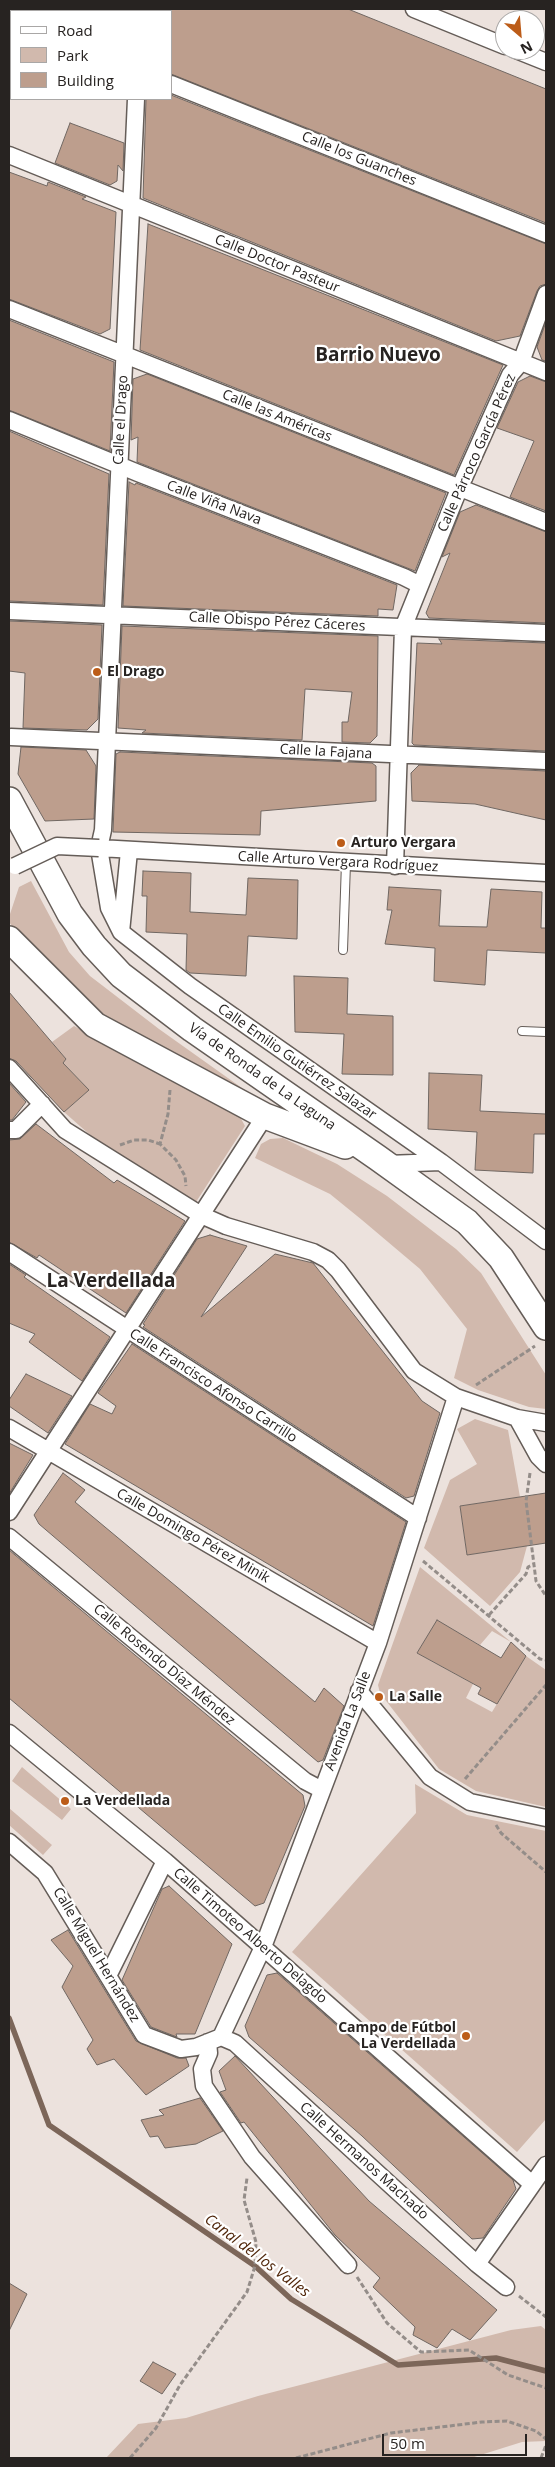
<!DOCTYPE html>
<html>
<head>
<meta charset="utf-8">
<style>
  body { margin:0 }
  #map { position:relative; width:555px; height:2467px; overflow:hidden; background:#ece2dd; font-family:"Open Sans",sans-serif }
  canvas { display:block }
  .frame { position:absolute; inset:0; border:10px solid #272321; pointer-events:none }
  .legend { position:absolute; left:10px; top:10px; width:162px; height:90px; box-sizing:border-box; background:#fff; border:1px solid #a9a7a6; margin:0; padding:6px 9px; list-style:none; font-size:15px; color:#272321 }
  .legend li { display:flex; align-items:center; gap:10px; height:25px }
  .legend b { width:25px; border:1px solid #a9a7a6 }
  .north { position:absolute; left:495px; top:10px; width:50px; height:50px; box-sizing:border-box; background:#fff; border:1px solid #a9a7a6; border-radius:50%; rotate:153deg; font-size:14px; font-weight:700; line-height:20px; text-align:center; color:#272321 }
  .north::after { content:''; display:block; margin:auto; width:18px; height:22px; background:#bc5c18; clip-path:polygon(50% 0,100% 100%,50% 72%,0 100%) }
  .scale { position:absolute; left:382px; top:2434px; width:145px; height:22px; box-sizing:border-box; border:2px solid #272321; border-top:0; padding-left:6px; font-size:15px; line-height:18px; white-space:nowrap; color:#272321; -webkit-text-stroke:4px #fff; paint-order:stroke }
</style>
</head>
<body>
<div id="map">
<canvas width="555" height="2467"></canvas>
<div class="frame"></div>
<ul class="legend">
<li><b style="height:6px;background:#fff"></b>Road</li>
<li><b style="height:14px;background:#d1b9ad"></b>Park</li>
<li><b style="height:14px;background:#bd9e8d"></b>Building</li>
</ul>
<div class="north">N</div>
<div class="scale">50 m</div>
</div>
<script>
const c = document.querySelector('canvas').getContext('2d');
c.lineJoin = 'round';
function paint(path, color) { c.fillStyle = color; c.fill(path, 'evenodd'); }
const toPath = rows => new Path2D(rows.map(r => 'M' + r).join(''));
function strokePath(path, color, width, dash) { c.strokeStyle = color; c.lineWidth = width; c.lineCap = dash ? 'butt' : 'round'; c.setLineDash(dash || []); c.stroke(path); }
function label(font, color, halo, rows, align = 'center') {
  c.font = font + ' "Open Sans",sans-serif'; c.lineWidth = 4.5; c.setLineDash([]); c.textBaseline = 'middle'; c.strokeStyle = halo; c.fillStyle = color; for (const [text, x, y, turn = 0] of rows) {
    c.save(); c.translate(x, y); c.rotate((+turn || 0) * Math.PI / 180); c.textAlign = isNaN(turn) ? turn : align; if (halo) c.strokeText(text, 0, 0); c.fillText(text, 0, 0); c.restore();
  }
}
const green = toPath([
  [31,881,69,952,90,976,159,1029,249,1093,243,1096,103,1019,29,949,9,922,9,917,19,887],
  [74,1026,239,1115,245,1126,196,1202,97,1141,64,1112,89,1090,63,1063,66,1059,52,1042],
  [283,1138,337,1164,387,1196,456,1249,481,1273,546,1375,546,1409,529,1407,478,1390,454,1378,467,1329,420,1269,362,1220,330,1194,255,1158,261,1144,270,1139],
  [475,1419,508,1430,520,1497,460,1506,467,1555,527,1546,520,1572,490,1606,424,1548,450,1480,477,1464,457,1429],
  [420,1567,511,1642,492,1631,480,1645,437,1621,417,1653,473,1684,466,1698,492,1712,526,1656,546,1670,546,1807,476,1791,439,1769,380,1693,378,1685],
  [22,1767,71,1809,62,1820,12,1781],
  [415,1784,467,1815,546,1831,546,2119,517,2152,292,1952,416,1813],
  [9,1808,52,1845,43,1855,9,1825],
  [541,2326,546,2330,546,2441,522,2442,471,2458,106,2458,138,2424,186,2418,258,2396,511,2330]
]);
const stream = toPath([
  [9,2018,49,2125,255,2266,291,2299,398,2365,496,2358,546,2371]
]);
const building = toPath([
  [171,9,348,9,546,89,546,223,171,74,171,9],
  [171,95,546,244,546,284,540,286,537,291,520,336,496,341,143,198,146,99,171,99,171,95],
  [70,123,124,143,123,171,118,165,117,181,110,185,55,163,70,123],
  [9,172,47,186,48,182,86,197,82,199,116,212,110,329,100,334,9,299,9,172],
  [148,224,503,365,454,475,140,350,148,224],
  [9,320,114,362,110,451,9,410,9,320],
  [546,322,546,361,542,360,537,347,546,322],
  [147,374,446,493,415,571,137,462,138,437,131,440,133,379,147,374],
  [530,376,546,382,546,511,510,497,534,441,497,428,518,382,530,376],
  [9,431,109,474,103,605,9,601,9,431],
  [129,482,135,485,136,483,397,585,393,610,378,609,378,616,123,606,129,482],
  [476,505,546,532,546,623,429,618,426,613,450,553,442,557,460,512,476,505],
  [9,621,102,625,98,719,87,730,23,728,25,673,9,671,9,621],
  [122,626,378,636,377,736,370,743,342,742,342,722,348,722,352,692,305,689,302,740,142,733,146,730,118,728,122,626],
  [439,639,546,643,546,751,414,745,412,743,417,643,442,644,439,639],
  [21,747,86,750,96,766,94,819,45,821,18,774,21,747],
  [120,752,372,763,376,766,376,801,261,811,260,835,113,832,116,754,120,752],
  [419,765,546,771,546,820,475,804,412,801,411,773,419,765],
  [143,871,191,873,190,912,246,915,248,878,298,880,297,939,248,936,246,976,190,973,186,970,187,934,146,932,147,896,142,896,143,871],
  [389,887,441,890,439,926,487,927,491,889,542,892,541,928,546,928,546,953,487,950,485,985,434,981,435,948,385,944,392,910,387,910,389,887],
  [294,976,348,978,347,1014,393,1016,393,1075,342,1074,344,1034,295,1032,294,976],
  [9,992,66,1059,63,1063,89,1090,64,1112,16,1061,9,1058,9,992],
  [429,1073,482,1075,480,1111,546,1114,546,1134,534,1134,533,1173,475,1170,477,1132,428,1129,429,1073],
  [9,1083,26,1102,12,1120,9,1120,9,1083],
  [36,1124,114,1183,117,1180,185,1221,126,1313,39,1255,37,1258,9,1242,9,1140,20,1139,36,1124],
  [210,1235,247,1246,201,1317,275,1254,313,1263,422,1401,440,1413,414,1496,406,1498,143,1327,145,1325,143,1324,197,1239,210,1235],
  [9,1264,26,1275,24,1277,110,1337,82,1381,29,1342,35,1334,9,1323,9,1264],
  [132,1344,406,1522,373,1626,65,1444,90,1404,112,1414,116,1406,98,1393,132,1344],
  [26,1374,72,1396,48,1433,9,1406,9,1400,26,1374],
  [9,1443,33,1455,9,1494,9,1443],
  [63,1473,85,1490,75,1502,315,1702,324,1688,344,1706,323,1760,318,1762,39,1524,34,1515,63,1473],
  [546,1493,546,1543,467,1555,460,1506,546,1493],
  [9,1550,303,1795,305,1806,264,1903,255,1906,9,1698,9,1550],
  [437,1620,501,1658,511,1642,526,1656,497,1704,478,1694,481,1688,417,1653,437,1620],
  [169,1886,232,1944,195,2034,176,2034,177,2037,151,2027,122,1980,162,1889,169,1886],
  [68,1930,136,2041,177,2058,186,2058,189,2066,146,2095,114,2059,97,2065,87,2049,93,2040,62,1987,73,1966,51,1940,68,1930],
  [277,1973,513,2180,516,2189,483,2238,472,2239,362,2136,249,2037,245,2026,267,1975,277,1973],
  [235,2056,369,2201,497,2310,470,2340,452,2329,437,2348,413,2335,415,2327,373,2287,380,2278,335,2235,244,2122,241,2123,220,2092,226,2090,219,2071,235,2056],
  [200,2098,223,2131,196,2144,165,2148,158,2136,150,2137,141,2120,164,2115,159,2110,200,2098],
  [9,2283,27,2294,9,2331,9,2283],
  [153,2362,176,2374,162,2394,140,2381,153,2362]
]);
const path = toPath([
  [170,1090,168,1114,160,1144,176,1160,185,1176,186,1186],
  [120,1145,134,1140,148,1140,160,1144],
  [476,1385,535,1346],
  [530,1473,526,1501,536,1581,546,1596],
  [423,1561,540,1659,546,1660],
  [489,1615,526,1574,528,1567,534,1564],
  [465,1779,546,1685],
  [496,1825,501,1833,546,1872],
  [357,2277,387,2323,421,2352,469,2350,508,2375,546,2388],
  [519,2296,546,2317],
  [130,2458,156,2428,180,2385,247,2292,255,2266,256,2242,244,2200,247,2178],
  [296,2458,391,2433,482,2422,507,2421,536,2431,546,2439],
  [541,2458,546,2445]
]);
const lane = toPath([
  [343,950,346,863],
  [522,1031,546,1032]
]);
const street = toPath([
  [414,9,505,46],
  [140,11,140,9],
  [9,18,11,19],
  [516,50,546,62],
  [171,84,546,234],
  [136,99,103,830,99,848,109,908,121,932,190,986,441,1162,546,1241],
  [9,155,546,372],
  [9,309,546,522],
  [9,420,138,473,404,577,420,585],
  [9,611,546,633],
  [11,737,546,761],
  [99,848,546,873],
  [395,866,403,628,459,489,510,375,521,362,546,294],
  [121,932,129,851],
  [9,1068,65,1130,201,1215,226,1226,313,1252,328,1260,338,1270,414,1371,456,1397,517,1418,546,1423],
  [9,1130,16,1130,42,1104],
  [387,1164,441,1162],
  [9,1252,418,1518],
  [517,1418,538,1456,546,1464],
  [9,1428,378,1643],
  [9,1512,265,1116],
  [9,1537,305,1781,322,1790],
  [359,1691,430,1777,470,1802,546,1818],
  [9,1733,165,1861,532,2184],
  [9,1842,45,1873,144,2035,181,2049,196,2047,221,2037],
  [108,1976,165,1861],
  [221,2037,263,1947,378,1643,456,1397],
  [221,2037,235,2043,477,2264,506,2287],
  [208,2042,209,2053,202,2069,204,2086,252,2157,348,2265],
  [477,2264,546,2165]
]);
const primary = toPath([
  [9,800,70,914,94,946,121,975,192,1029,378,1158,467,1222,501,1258,546,1327],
  [9,939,95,1025,265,1116,345,1146]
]);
const streetBridge = toPath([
  [15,866,57,846,99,848]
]);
const markers = [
  [97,672,5,"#bc5c18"],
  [341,843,5,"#bc5c18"],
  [379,1697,5,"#bc5c18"],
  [65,1801,5,"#bc5c18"],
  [466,2036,5,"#bc5c18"]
];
const streetNames = [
  ["Calle los Guanches",359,159,22],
  ["Calle Doctor Pasteur",277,264,22],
  ["Calle las Américas",277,416,22],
  ["Calle el Drago",121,420,-87],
  ["Calle Párroco García Pérez",477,453,-66],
  ["Calle Viña Nava",214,503,21],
  ["Calle Obispo Pérez Cáceres",277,622,3],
  ["Calle la Fajana",326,752,3],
  ["Calle Arturo Vergara Rodríguez",338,862,3],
  ["Calle Emilio Gutiérrez Salazar",297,1062,35],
  ["Vía de Ronda de La Laguna",262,1077,35],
  ["Calle Francisco Afonso Carrillo",213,1386,33],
  ["Calle Domingo Pérez Minik",193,1536,30],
  ["Calle Rosendo Díaz Méndez",164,1665,40],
  ["Avenida La Salle",348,1721,-69],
  ["Calle Timoteo Alberto Delagdo",250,1936,41],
  ["Calle Miguel Hernández",96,1955,59],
  ["Calle Hermanos Machado",364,2161,42]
];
const poiNames = [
  ["El Drago",107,672],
  ["Arturo Vergara",351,843],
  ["La Salle",389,1697],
  ["La Verdellada",75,1801],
  ["Campo de Fútbol",456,2028,"right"],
  ["La Verdellada",456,2044,"right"]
];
const waterNames = [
  ["Canal del los Valles",257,2256,37]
];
const districtNames = [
  ["Barrio Nuevo",378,356],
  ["La Verdellada",111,1282]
];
paint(green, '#d1b9ad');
strokePath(stream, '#7c6659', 5.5);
paint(building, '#bd9e8d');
strokePath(building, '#706762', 1);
strokePath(lane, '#655d58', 10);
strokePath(street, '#655d58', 19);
strokePath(primary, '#655d58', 28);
strokePath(path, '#948d89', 3, [5, 2.5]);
strokePath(lane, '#fff', 8);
strokePath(street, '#fff', 16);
strokePath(primary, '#fff', 25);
strokePath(streetBridge, '#655d58', 19, []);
strokePath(streetBridge, '#fff', 16);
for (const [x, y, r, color] of markers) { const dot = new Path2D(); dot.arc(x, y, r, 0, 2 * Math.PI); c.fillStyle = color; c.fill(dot); strokePath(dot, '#fff', 2); }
label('14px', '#272321', '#fff', streetNames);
label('bold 14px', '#272321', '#fff', poiNames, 'left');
label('italic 15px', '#50260a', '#fff', waterNames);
label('bold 19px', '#272321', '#fff', districtNames);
</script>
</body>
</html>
